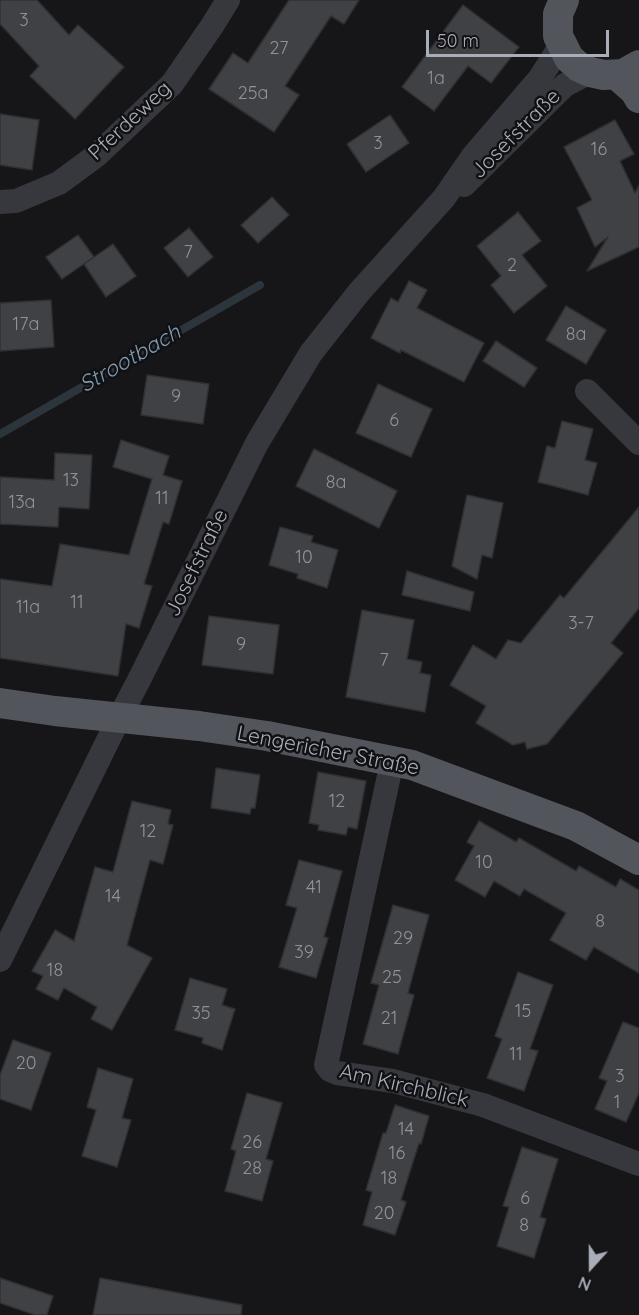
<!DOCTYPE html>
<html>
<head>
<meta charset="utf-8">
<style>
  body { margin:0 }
  #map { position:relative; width:639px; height:1315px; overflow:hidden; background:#161618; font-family:Quicksand,sans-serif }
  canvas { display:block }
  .north { position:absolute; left:561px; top:1237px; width:60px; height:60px; -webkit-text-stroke:4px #111113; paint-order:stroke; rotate:201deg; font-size:16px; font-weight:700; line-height:24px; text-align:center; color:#a8adb8 }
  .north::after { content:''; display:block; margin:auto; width:21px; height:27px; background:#a8adb8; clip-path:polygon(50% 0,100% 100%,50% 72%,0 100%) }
  .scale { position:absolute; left:426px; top:30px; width:183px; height:27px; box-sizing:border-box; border:3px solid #a8adb8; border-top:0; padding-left:8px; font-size:18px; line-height:21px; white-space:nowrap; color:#a8adb8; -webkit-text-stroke:4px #111113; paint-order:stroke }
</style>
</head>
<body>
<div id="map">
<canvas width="639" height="1315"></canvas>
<div class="north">N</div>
<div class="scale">50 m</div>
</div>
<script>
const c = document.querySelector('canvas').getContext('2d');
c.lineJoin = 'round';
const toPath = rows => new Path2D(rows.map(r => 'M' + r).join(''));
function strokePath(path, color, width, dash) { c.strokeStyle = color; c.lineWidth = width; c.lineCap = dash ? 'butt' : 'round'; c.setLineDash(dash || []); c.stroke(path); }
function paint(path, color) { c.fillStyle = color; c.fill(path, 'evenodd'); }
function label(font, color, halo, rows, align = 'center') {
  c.font = font + ' Quicksand,sans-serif'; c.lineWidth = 5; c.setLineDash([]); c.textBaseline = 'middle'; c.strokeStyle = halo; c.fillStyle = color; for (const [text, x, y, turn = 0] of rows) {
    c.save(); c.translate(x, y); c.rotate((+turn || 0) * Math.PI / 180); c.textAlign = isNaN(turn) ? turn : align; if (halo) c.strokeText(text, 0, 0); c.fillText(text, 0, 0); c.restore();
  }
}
const stream = toPath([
  [0,434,260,285]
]);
const building = toPath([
  [0,0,37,0,69,35,78,25,124,67,75,119,30,76,39,66,0,24,0,0],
  [289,0,359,0,344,24,331,16,285,86,299,95,274,132,209,89,233,53,248,63,289,0],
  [463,5,519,47,491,83,468,66,434,111,402,87,463,5],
  [0,114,39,120,32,170,0,165,0,114],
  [390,115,409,143,366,172,347,144,390,115],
  [615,120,634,154,620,161,635,193,639,185,639,247,587,271,608,237,595,247,577,208,592,200,564,147,615,120],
  [272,197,289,215,258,243,241,225,272,197],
  [518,212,541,241,522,255,547,286,514,313,491,285,501,276,477,246,518,212],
  [189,228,213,257,188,277,164,248,189,228],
  [78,235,94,257,62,279,46,257,78,235],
  [113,244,136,276,106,297,84,264,113,244],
  [409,281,427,290,417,308,484,343,464,382,401,350,400,353,371,338,391,298,398,302,409,281],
  [51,300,54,347,0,351,0,303,51,300],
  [566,306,606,330,586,364,546,340,566,306],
  [496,341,537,368,524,387,483,361,496,341],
  [147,375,209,384,203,424,141,415,147,375],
  [378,384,432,409,411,457,356,433,378,384],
  [562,421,593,429,585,460,597,463,588,495,538,482,547,446,555,448,562,421],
  [121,440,169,456,163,475,182,481,169,524,163,522,144,584,152,586,139,628,126,624,118,676,0,658,0,579,52,586,60,544,129,555,152,479,113,467,121,440],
  [314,449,397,491,379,528,296,486,314,449],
  [55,453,92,455,89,509,59,507,58,527,0,524,0,477,54,480,55,453],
  [467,495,503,503,492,558,482,555,477,579,452,566,467,495],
  [639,507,639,608,611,643,623,653,547,744,527,749,525,742,513,745,476,723,486,706,450,685,473,645,496,659,508,640,521,643,560,595,564,598,639,507],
  [280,527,313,536,311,542,338,550,327,588,297,578,298,574,269,565,280,527],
  [407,571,474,592,470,611,402,595,407,571],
  [362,610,414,620,407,659,422,662,420,673,431,675,425,712,346,697,362,610],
  [209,616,279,625,273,674,202,665,209,616],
  [216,768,260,775,255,808,251,808,250,814,211,808,216,768],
  [318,772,366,781,357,829,348,827,346,835,318,830,319,825,309,823,318,772],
  [132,801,171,810,168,824,173,825,163,864,150,860,127,945,152,958,112,1030,91,1019,97,1007,64,988,58,1000,36,989,43,976,32,971,55,930,74,941,95,867,113,872,132,801],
  [479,821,516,842,519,838,576,871,579,866,616,887,620,879,639,890,639,973,594,947,586,960,550,940,566,913,524,889,520,896,494,881,485,897,455,880,474,846,467,842,479,821],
  [299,860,342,871,324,937,328,938,316,978,279,967,297,908,286,905,299,860],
  [393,905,429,915,408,993,414,995,398,1054,363,1044,379,985,371,983,393,905],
  [518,972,553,985,530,1049,538,1051,524,1091,487,1078,502,1039,495,1036,518,972],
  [190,978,227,989,222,1005,235,1009,222,1050,202,1043,203,1038,175,1030,190,978],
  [623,1022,639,1028,639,1093,626,1122,595,1109,607,1081,599,1078,623,1022],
  [13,1040,51,1053,31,1110,0,1099,0,1075,13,1040],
  [98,1068,133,1079,122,1118,131,1120,117,1167,82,1156,96,1110,87,1107,98,1068],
  [247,1093,282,1103,266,1159,273,1161,262,1201,225,1191,236,1151,231,1149,247,1093],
  [395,1105,429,1116,421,1144,419,1143,401,1200,406,1202,395,1235,363,1225,372,1192,366,1190,383,1133,386,1133,395,1105],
  [522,1147,558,1159,540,1217,546,1219,534,1258,497,1246,509,1207,503,1206,522,1147],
  [0,1278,53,1296,47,1315,35,1315,0,1303,0,1278],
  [100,1278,242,1305,241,1315,93,1315,100,1278]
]);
const minor = toPath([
  [464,185,565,85,590,72],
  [0,202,16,201,59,183,97,155,172,84,212,26,228,0],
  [587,391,639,443],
  [392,762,326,1065,330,1070,337,1073,393,1081,483,1105,639,1164],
  [0,960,119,718,138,682,257,443,311,353,360,291,444,198,473,156,540,78,561,45]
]);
const major = toPath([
  [564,0,558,14,558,36,569,58,579,67,590,72,604,75,623,74,639,65],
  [617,75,635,91,639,98],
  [0,703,55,711,199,726,267,736,412,765,576,826,639,860]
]);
const numberNames = [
  ["3",24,21],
  ["27",279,49],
  ["1a",436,79],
  ["25a",253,94],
  ["3",378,144],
  ["16",599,150],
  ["7",188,253],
  ["2",512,266],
  ["17a",26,325],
  ["8a",576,335],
  ["9",176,397],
  ["6",394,421],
  ["13",71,481],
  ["8a",336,483],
  ["11",162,499],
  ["13a",22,503],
  ["10",304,558],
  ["11",77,603],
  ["11a",28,608],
  ["3-7",581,624],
  ["9",241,645],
  ["7",384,661],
  ["12",337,802],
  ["12",148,832],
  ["10",484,863],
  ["41",314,888],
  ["14",113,897],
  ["8",600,922],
  ["29",403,939],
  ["39",304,953],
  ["18",55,971],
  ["25",392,978],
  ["15",523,1012],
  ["35",201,1014],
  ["21",389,1019],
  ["11",516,1055],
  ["20",26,1064],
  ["3",620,1077],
  ["1",617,1103],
  ["14",406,1130],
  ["26",252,1143],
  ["16",397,1154],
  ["28",252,1169],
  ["18",389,1179],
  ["6",525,1199],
  ["20",384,1214],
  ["8",524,1226]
];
const streetNames = [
  ["Pferdeweg",130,121,-43],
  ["Josefstraße",516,134,-45],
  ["Josefstraße",197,563,-64],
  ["Lengericher Straße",328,751,11],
  ["Am Kirchblick",404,1086,13]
];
const waterNames = [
  ["Strootbach",130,359,-30]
];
strokePath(stream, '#2c353c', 8);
paint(building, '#404145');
strokePath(building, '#303034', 1.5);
strokePath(minor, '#37383d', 24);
strokePath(major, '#53555c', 30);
label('18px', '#8e929b', null, numberNames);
label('21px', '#a8adb8', '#111113', streetNames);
label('italic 22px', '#7f9bb3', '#111113', waterNames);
</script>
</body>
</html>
